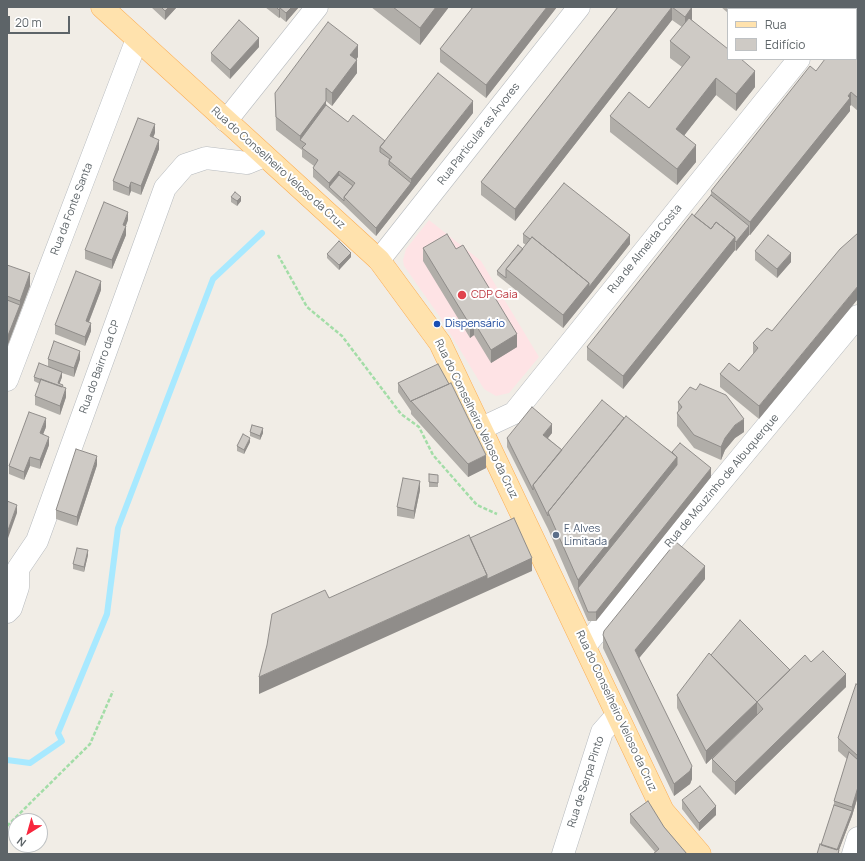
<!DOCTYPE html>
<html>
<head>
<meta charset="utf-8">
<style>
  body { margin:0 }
  #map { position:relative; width:865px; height:861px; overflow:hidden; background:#f1ede6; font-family:Manrope,sans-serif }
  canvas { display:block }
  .frame { position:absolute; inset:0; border:8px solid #5d6468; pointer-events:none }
  .legend { position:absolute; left:727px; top:8px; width:130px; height:52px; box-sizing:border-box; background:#fff; border:1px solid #bec1c3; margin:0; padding:5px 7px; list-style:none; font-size:12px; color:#5d6468 }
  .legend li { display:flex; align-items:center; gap:8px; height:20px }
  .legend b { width:20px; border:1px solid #bec1c3 }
  .north { position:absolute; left:8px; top:813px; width:40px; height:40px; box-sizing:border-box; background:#fff; border:1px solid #bec1c3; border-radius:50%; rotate:217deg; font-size:11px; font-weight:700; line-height:16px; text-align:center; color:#5d6468 }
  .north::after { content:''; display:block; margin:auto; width:14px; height:18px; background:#f8263d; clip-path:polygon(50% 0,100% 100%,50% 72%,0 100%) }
  .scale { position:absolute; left:8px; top:16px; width:62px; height:18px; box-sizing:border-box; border:2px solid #5d6468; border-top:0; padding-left:5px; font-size:12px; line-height:14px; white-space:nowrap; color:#5d6468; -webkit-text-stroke:3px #fff; paint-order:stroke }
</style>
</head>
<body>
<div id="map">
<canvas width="865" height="861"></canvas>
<div class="frame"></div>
<ul class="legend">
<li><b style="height:5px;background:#ffe2ad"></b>Rua</li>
<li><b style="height:11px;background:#cecac5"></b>Edifício</li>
</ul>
<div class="north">N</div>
<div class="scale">20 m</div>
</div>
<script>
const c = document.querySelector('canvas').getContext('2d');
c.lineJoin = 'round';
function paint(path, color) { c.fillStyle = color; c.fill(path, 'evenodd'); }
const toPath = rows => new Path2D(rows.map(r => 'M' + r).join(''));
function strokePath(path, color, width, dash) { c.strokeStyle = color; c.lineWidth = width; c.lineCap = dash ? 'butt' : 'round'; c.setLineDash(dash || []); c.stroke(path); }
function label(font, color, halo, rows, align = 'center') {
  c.font = font + ' Manrope,sans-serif'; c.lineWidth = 4; c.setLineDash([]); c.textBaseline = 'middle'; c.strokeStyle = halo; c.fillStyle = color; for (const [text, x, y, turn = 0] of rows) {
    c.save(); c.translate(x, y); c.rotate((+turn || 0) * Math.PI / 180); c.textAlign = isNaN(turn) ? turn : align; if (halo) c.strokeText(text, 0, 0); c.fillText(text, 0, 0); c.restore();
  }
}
const medical = toPath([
  [429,220,481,261,539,357,509,393,496,396,484,389,440,317,404,266,403,260,406,249]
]);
const stream = toPath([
  [7,760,30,763,62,741,58,733,107,614,118,528,213,279,262,233]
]);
const path = toPath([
  [278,255,307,307,342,336,401,414,419,427,433,455,477,505,497,514],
  [7,826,90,744,113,691]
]);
const minor = toPath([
  [836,9,837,7],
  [856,42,858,43],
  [226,121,317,7],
  [379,260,579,7],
  [7,380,137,39],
  [482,428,514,413,799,59],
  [7,612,11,608,18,587,18,569,37,541,165,188,185,165,206,158,247,163,264,156],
  [585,646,858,316],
  [563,854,602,732,617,715],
  [853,854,858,838]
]);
const major = toPath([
  [102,7,379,260,440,343,663,811,700,854]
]);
const wall = toPath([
  [151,7,177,7,165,20],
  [265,7,299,7,286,22,280,17,279,18],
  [371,7,449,7,420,45],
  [469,7,557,7,486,98,440,62,440,49,472,9],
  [618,7,692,7,692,20,755,87,736,111,716,95,684,135,696,162,677,185,610,132,610,116,649,108,682,67,670,58,670,41,682,27,672,20,515,221,481,195,481,182],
  [721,7,810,7,810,9,728,9,728,13],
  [259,47,230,79,211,61,211,53],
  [858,48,858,111,851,105,850,106,850,111,750,235,749,235,736,251,735,250,623,389,587,360,587,347,711,196,711,191,816,71],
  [358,57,356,59,357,73,332,106,326,101,326,105,348,122,385,141,473,113,376,236,344,205,313,177,313,168,314,166,302,157,302,150,276,130,275,93],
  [155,133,153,137,159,149,141,195,131,191,129,196,113,190,113,181],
  [231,197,241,201,237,206,231,202],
  [128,220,125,226,126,235,112,269,85,259,85,250],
  [523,234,630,244,563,328,497,275,497,271,523,249,526,245,523,243],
  [423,248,456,249,517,347,491,363,474,335,470,338,423,261],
  [755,251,791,262,777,278,755,260],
  [327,254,351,257,339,270,327,258],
  [7,265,30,286,7,347],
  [101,290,89,322,91,331,85,346,55,334,55,325],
  [767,328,759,419,720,387,720,374,739,371,753,355,753,343],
  [48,359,80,359,74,377,62,373,62,377,59,384,63,387,66,397,60,415,35,405,35,396,40,384,34,381,34,377,48,367],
  [398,383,486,468,468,477,411,414,411,411,398,392],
  [678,402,744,432,735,438,725,450,721,460,694,448,677,426,677,413,678,411],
  [624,418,672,452,711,477,596,621,588,621,548,529,507,447,507,438,552,433,548,438,562,450],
  [46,427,43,434,49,445,40,469,30,466,24,480,9,474,9,466],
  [250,432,263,433,260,440,250,436],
  [250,442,244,454,237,451,237,446],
  [97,465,77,526,56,519,56,510],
  [429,474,438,475,438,487,429,487],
  [420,490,414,519,397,516,397,507],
  [88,555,84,572,73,569,73,564],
  [705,579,639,658,692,779,690,784,674,796,603,648,603,635],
  [711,655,790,670,811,662,846,687,735,795,712,772,712,759,757,715,706,764,677,708,677,695],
  [858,685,858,796,852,816,839,850,839,854,821,845,834,805,834,801,847,759,838,751,838,738],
  [682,800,716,815,699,831,682,809],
  [630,814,664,827,687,854,655,852,630,823]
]);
const shadedWall = toPath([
  [169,7,177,7,165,20,165,11],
  [292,7,299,7,286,22,286,13],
  [436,7,449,7,420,45,420,28],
  [547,7,557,7,486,98,486,85],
  [672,7,672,20,515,221,515,209],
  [692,7,692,20,685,30,685,17],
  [804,7,810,7,810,9,802,9],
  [280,8,280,17,279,18,279,10],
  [259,38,259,47,230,79,230,70],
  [358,45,358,57,350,68,350,55],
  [357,60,357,73,332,106,332,93],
  [755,71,755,87,736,111,736,94],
  [716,78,716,95,676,146,676,129],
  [326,88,326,114,300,140,300,149,300,136],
  [851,92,851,105,850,106,850,111,750,235,750,222],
  [473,101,473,113,376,236,376,228,411,183,411,179],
  [155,124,155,133,150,145,150,136],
  [159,140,159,149,141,195,141,186],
  [696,145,696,162,677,185,677,169],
  [339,171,339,179,329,187,329,183],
  [131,182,131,191,129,196,129,188],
  [241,197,241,201,237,206,237,201],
  [128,212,128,220,123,234,123,225],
  [126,226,126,235,112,269,112,260],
  [749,226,749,235,736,251,736,242],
  [630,235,630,244,589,296,589,287],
  [735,237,735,250,623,389,623,376],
  [351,253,351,257,339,270,339,265],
  [791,253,791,262,777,278,777,269],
  [30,273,30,286,7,347,7,338,20,305,20,301],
  [101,281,101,290,86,329,86,321],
  [589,283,589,296,563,328,563,315],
  [858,286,858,299,759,419,759,406],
  [474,322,474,335,470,338,470,325],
  [91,323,91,331,85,346,85,337],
  [517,334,517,347,491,363,491,350],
  [80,351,80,359,74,377,74,368],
  [62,372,62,377,58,388,58,383],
  [66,388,66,397,60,415,60,406],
  [46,418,46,427,40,442,40,433],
  [744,419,744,432,735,438,725,450,721,460,721,447,725,438,735,425],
  [552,424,552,433,543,444,543,435],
  [263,428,263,433,260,440,260,436],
  [49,437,49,445,40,469,40,460],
  [250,438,250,442,244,454,244,450],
  [486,455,486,468,468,477,468,464],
  [97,456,97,465,77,526,77,517],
  [30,457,30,466,24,480,24,472],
  [677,457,677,474,578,588,578,580],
  [711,468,711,477,596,621,596,612],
  [420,481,420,490,414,519,414,511],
  [17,505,17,513,7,541,7,533],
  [88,550,88,555,84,572,84,567],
  [532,558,532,571,259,694,259,677,487,575],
  [705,566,705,579,635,663,635,650],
  [846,674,846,687,735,795,735,782],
  [757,702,757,715,706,764,706,751],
  [692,766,692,779,690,784,674,796,674,784],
  [858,787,858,796,852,816,852,807],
  [716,806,716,815,699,831,699,823],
  [852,811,852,816,839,850,839,854,836,854]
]);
const building = toPath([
  [161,7,169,7,165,11,161,7],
  [276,7,292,7,286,13,280,8,279,10,276,7],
  [393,7,436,7,420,28,393,7],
  [473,7,547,7,486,85,440,49,473,7],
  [618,7,692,7,685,17,672,7,515,209,481,182,618,7],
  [741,7,804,7,802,9,744,9,741,7],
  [689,18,728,49,728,59,741,59,755,71,736,94,716,78,676,129,696,145,677,169,610,116,629,92,649,108,690,57,670,41,689,18],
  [239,20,259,38,230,70,211,53,239,20],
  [328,22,358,45,350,55,357,60,332,93,326,88,326,101,300,136,276,117,275,93,328,22],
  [856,46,858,48,858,98,851,92,848,96,850,98,750,222,711,191,810,66,816,71,825,59,856,59,856,46],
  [438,73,473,101,411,179,389,161,392,157,380,147,438,73],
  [326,105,348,122,353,115,385,141,380,147,380,152,390,159,389,161,389,165,411,183,376,228,344,197,355,183,339,171,329,183,313,168,318,160,302,148,306,144,300,140,326,105],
  [138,118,155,124,150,136,159,140,141,186,131,182,129,188,113,181,138,118],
  [339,175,353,186,344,197,344,201,329,187,339,175],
  [564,183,630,235,589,287,589,283,532,237,530,239,523,234,564,183],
  [235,192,241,197,237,201,231,197,235,192],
  [711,195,749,226,736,242,735,241,735,237,716,222,711,229,694,216,711,195],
  [104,202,128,212,123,225,126,226,112,260,85,250,104,202],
  [692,214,711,229,716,222,735,237,623,376,587,347,692,214],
  [858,233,858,286,759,406,720,374,729,363,739,371,758,348,753,343,767,328,772,331,840,249,858,233],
  [447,234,456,249,463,245,517,334,491,350,474,322,470,325,423,248,447,234],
  [768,235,791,253,777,269,755,251,768,235],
  [532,237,589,283,563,315,506,269,532,237],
  [339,241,351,253,339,265,327,254,339,241],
  [518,245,523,249,506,269,506,278,497,271,518,245],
  [7,265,30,273,20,301,7,296,7,265],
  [76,271,101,281,86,321,91,323,85,337,55,325,76,271],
  [7,300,20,305,7,338,7,300],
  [54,341,80,351,74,368,48,359,54,341],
  [39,363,62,372,58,383,63,385,62,387,34,377,39,363],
  [438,364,449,384,411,401,411,402,398,383,438,364],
  [41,379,66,388,60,406,35,396,41,379],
  [451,383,486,455,468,464,411,401,451,383],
  [700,384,726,395,744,419,735,425,725,438,721,447,694,435,677,413,682,407,678,402,690,387,696,390,700,384],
  [602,400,624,418,548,512,548,516,533,485,602,400],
  [532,407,552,424,543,435,562,450,533,485,533,490,507,438,532,407],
  [29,412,46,418,40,433,49,437,40,460,30,457,24,472,9,466,29,412],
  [626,416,677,457,578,580,548,512,626,416],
  [252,425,263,428,260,436,250,432,252,425],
  [243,434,250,438,244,450,237,446,243,434],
  [680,443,711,468,596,612,588,612,578,588,677,465,677,457,672,452,680,443],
  [76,449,97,456,77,517,56,510,76,449],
  [429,474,438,475,438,483,429,482,429,474],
  [403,478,420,481,414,511,397,507,403,478],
  [7,501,17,505,7,533,7,501],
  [514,518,532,558,487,579,487,575,470,538,514,518],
  [469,535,487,575,259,677,267,645,272,614,325,590,329,598,469,535],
  [676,542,705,566,635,650,692,766,690,771,674,784,603,635,604,631,676,542],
  [77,548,88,550,84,567,73,564,77,548],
  [740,620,790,670,757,702,711,655,740,620],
  [823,651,846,674,735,782,712,759,763,709,757,702,706,751,677,695,709,653,757,702,805,655,811,662,823,651],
  [856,684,858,685,858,756,838,738,856,684],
  [849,752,858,760,858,787,852,807,834,801,849,752],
  [700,786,716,806,699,823,682,800,700,786],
  [648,801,664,827,687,854,653,854,659,849,630,814,648,801],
  [834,805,852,811,837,850,821,845,834,805],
  [820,844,839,850,838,854,817,854,820,844]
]);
const markers = [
  [462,295,5,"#e0444e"],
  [437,324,4,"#1a4fb4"],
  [556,535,4,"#5c6f8a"]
];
const streetNames = [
  ["Rua Particular as Árvores",479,134,-52],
  ["Rua do Conselheiro Veloso da Cruz",278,168,42],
  ["Rua da Fonte Santa",72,209,-69],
  ["Rua de Almeida Costa",645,249,-51],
  ["Rua do Bairro da CP",100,367,-70],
  ["Rua do Conselheiro Veloso da Cruz",476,419,64],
  ["Rua de Mouzinho de Albuquerque",722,481,-50],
  ["Rua do Conselheiro Veloso da Cruz",616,711,65],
  ["Rua de Serpa Pinto",586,782,-72]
];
const healthNames = [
  ["CDP Gaia",471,295]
];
const transitNames = [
  ["Dispensário",445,324]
];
const serviceNames = [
  ["F. Alves",564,529],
  ["Limitada",564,542]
];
paint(medical, '#fee3e5');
strokePath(stream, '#a8e9ff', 6);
strokePath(minor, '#b6babe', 23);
strokePath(major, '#fdae53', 23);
strokePath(path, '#a3dda7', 2.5, [4, 2]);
strokePath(minor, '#fff', 22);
strokePath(major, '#ffe2ad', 22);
paint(wall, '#b1aea9');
paint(shadedWall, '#908d8a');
paint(building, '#cecac5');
strokePath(building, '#908d8a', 1);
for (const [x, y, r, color] of markers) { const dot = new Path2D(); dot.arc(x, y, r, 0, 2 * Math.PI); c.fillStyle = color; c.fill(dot); strokePath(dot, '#fff', 1.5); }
label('11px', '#5d6468', '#fff', streetNames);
label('11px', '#be3a42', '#fff', healthNames, 'left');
label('11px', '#164399', '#fff', transitNames, 'left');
label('11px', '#4e5e75', '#fff', serviceNames, 'left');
</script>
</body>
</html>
